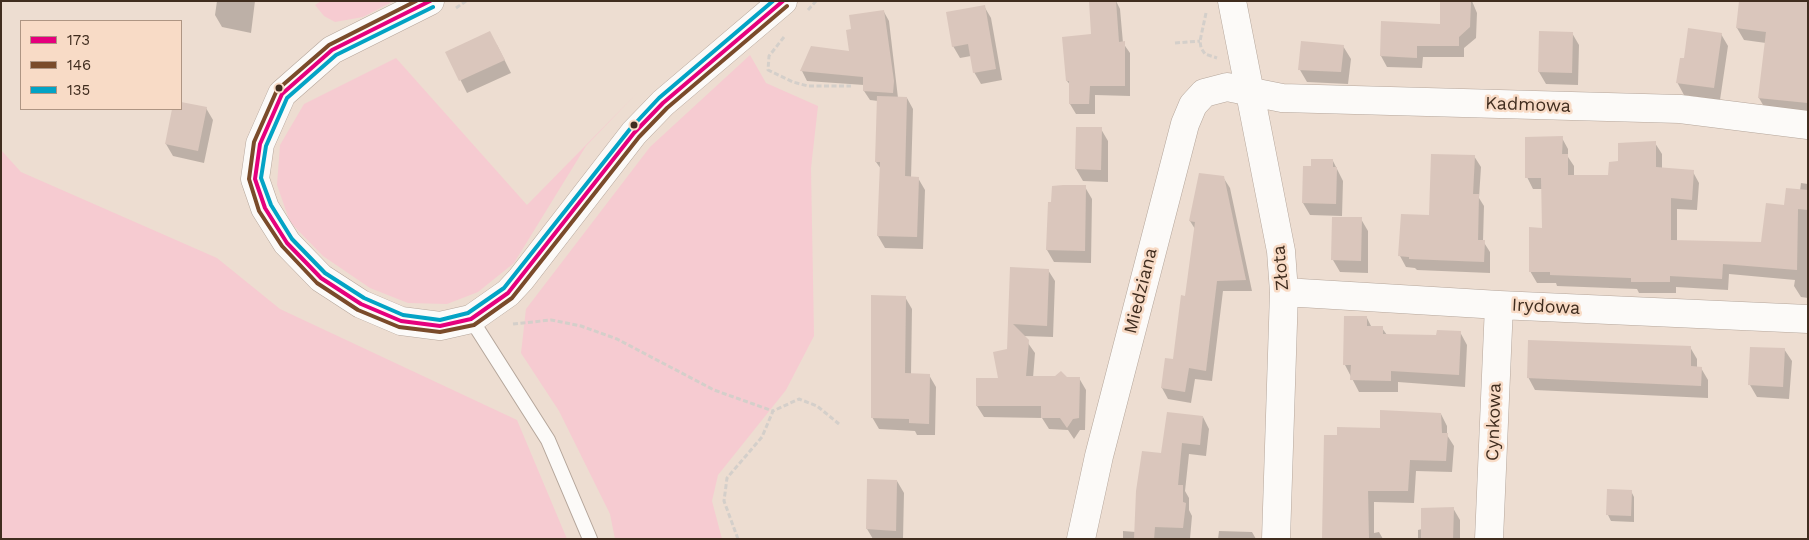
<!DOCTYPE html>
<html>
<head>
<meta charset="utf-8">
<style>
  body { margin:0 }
  #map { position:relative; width:1809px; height:540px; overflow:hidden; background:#edddd1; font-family:"Work Sans",sans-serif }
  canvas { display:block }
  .frame { position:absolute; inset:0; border:2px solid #402d1f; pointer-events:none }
  .legend { position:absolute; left:20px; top:20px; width:162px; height:90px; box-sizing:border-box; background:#f8dbc6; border:1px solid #ae9583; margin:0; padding:6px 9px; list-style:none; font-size:15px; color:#402d1f }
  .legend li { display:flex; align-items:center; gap:10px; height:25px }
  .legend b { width:25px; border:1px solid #ae9583 }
</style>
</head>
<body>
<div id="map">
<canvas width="1809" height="540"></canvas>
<div class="frame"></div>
<ul class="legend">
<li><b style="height:6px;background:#e5007d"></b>173</li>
<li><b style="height:6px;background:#7a4b2a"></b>146</li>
<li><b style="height:6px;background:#03a3c5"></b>135</li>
</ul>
</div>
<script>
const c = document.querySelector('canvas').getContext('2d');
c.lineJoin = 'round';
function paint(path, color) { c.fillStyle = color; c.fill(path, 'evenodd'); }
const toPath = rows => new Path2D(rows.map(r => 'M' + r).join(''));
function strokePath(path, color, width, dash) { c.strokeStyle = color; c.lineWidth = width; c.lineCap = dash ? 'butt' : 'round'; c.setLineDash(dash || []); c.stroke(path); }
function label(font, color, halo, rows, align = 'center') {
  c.font = font + ' "Work Sans",sans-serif'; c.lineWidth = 5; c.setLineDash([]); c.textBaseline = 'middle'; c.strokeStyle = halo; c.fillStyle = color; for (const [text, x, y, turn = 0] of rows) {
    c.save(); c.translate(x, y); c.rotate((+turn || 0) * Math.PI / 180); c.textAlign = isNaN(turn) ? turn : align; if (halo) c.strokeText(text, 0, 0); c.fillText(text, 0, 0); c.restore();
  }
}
const green = toPath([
  [321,1,394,1,363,17,335,22,324,16,315,5],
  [750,55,766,83,818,106,811,168,814,336,786,390,718,475,712,501,722,539,615,539,610,514,559,411,521,353,526,309,650,147],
  [396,58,527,205,638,92,586,146,514,263,478,292,447,304,408,303,370,288,323,256,290,222,277,185,280,145,304,104],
  [1,150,21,172,217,258,280,309,517,420,567,539,1,539]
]);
const shadow = toPath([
  [217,1,255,1,251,33,222,27,215,15],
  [1116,1,1120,9,1123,43,1130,53,1130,96,1095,95,1095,114,1076,114,1070,104,1071,86,1067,81,1093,35],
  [1441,1,1472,1,1477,13,1476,38,1464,48,1464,57,1423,57,1422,68,1387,67,1381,56,1441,25],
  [1808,1,1808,115,1766,110,1759,98,1766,43,1744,40,1737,28],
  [984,6,991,18,1002,80,981,84,974,72,971,56,960,58,953,46],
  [884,12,889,21,898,98,907,98,913,109,911,178,918,178,925,190,923,249,885,248,878,236,881,169,876,162,878,101,870,100,864,91,864,85,807,81,802,71,812,47,850,52],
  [1572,33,1579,45,1578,85,1546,84,1539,72],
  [1721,34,1728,46,1720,100,1684,95,1677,82,1685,60],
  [497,45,511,73,467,93,447,53],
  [1343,46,1351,59,1348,84,1307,82,1300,70],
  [206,108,213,120,204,163,173,156,166,144,173,109],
  [1101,129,1108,141,1108,182,1083,181,1076,169],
  [1562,138,1568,149,1568,157,1574,166,1574,176,1610,176,1619,163,1655,143,1662,154,1662,169,1693,172,1699,183,1697,210,1677,209,1677,241,1762,243,1785,206,1800,191,1801,183,1808,184,1808,298,1801,297,1794,286,1795,280,1729,274,1728,290,1676,287,1676,293,1639,293,1637,289,1557,286,1556,283,1537,283,1530,271,1543,229,1542,189,1533,189,1527,177],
  [1474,156,1481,167,1479,198,1484,206,1483,241,1490,252,1490,273,1417,270,1415,268,1406,267,1400,256,1402,215,1431,217],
  [1333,161,1343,181,1342,216,1310,215,1303,203,1312,168],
  [1223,177,1230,188,1252,291,1223,291,1212,381,1195,379,1191,403,1168,399,1162,388,1174,360,1187,297,1195,229,1190,221],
  [1085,187,1092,199,1091,263,1054,262,1047,250],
  [1333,219,1361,219,1368,231,1368,273,1340,272,1333,260],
  [1011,269,1048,270,1055,281,1053,337,1023,336,1035,353,1033,378,1079,378,1086,390,1085,430,1080,430,1074,439,1068,430,1049,429,1042,418,984,417,977,406,999,379,1008,350],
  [905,297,912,309,911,375,929,375,936,387,935,435,917,435,915,431,879,429,872,417],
  [1367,318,1372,328,1382,328,1387,335,1437,336,1460,332,1467,345,1465,387,1398,382,1398,392,1359,392,1345,365],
  [1690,347,1697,359,1697,368,1701,368,1708,380,1708,398,1535,390,1528,377],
  [1784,349,1792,361,1789,399,1757,397,1750,385],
  [1441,414,1447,426,1447,435,1454,446,1452,472,1416,471,1414,503,1374,502,1374,533,1379,532,1383,539,1324,539,1338,436,1381,429],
  [1203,417,1209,429,1206,456,1189,454,1185,491,1189,498,1189,510,1192,516,1190,539,1123,539,1123,531,1136,532,1162,455],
  [897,481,904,493,903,539,873,539,867,529],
  [1631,491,1634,497,1634,522,1611,521,1608,515],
  [1453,508,1460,520,1460,539,1418,539,1418,530,1422,529],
  [1219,531,1252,532,1256,539,1218,539]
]);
const building = toPath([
  [1089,1,1116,1,1119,42,1125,41,1125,86,1090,86,1089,104,1069,104,1069,81,1066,81,1062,37,1091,34],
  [1440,1,1471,1,1470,27,1459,37,1459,46,1417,46,1417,58,1380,56,1381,21,1440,24],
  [1739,1,1808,1,1808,103,1758,98,1766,32,1736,28],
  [985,5,996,69,973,73,968,44,952,47,946,12],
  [884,10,894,81,893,93,863,91,863,77,800,71,811,46,849,51,846,30,851,29,849,15],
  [1688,28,1722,33,1714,88,1676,83,1680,58,1684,58],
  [490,31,505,60,459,81,445,52],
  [1539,31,1573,32,1572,73,1538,72],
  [1301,41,1344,45,1341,72,1298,70],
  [877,96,907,97,905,176,919,177,917,237,877,236,880,162,875,162],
  [181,102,207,107,198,151,165,144,172,109,181,109],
  [1076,127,1102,127,1101,170,1075,169],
  [1563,136,1562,154,1568,154,1568,175,1608,175,1609,162,1618,161,1618,143,1656,141,1656,167,1694,170,1692,200,1671,198,1671,240,1761,242,1766,203,1784,205,1786,188,1808,190,1808,210,1798,209,1797,270,1723,264,1722,279,1670,276,1670,282,1631,282,1631,278,1550,275,1550,272,1529,272,1529,227,1542,228,1541,178,1525,178,1525,137],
  [1431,154,1475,155,1473,194,1479,194,1478,240,1485,240,1484,262,1409,259,1409,257,1398,256,1401,214,1429,215],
  [1311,159,1333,159,1333,167,1337,167,1336,204,1302,203,1303,166,1311,166],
  [1199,173,1224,176,1246,280,1217,281,1206,371,1189,368,1185,392,1161,388,1165,358,1173,359,1181,295,1185,296,1195,222,1189,221],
  [1063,185,1086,185,1085,251,1046,250,1048,202,1051,202,1052,186],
  [1332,217,1362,217,1361,261,1331,260],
  [1010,267,1049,269,1047,326,1013,324,1029,340,1026,376,1055,376,1061,371,1067,377,1080,377,1079,418,1073,419,1067,428,1060,418,1041,418,1041,406,976,406,976,378,998,378,993,352,1007,349],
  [871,295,906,296,905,373,930,374,929,424,909,423,909,419,871,418],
  [1344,316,1367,316,1367,326,1383,326,1383,334,1436,335,1437,330,1461,331,1459,375,1391,371,1391,381,1350,380,1351,365,1343,365],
  [1528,340,1691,346,1691,366,1702,367,1701,386,1527,378],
  [1750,347,1785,348,1783,387,1748,385],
  [1380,410,1441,413,1442,433,1448,433,1446,461,1410,460,1408,491,1368,491,1369,538,1322,538,1324,435,1337,435,1337,427,1380,428],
  [1167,412,1203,416,1200,445,1182,443,1178,485,1183,485,1183,502,1186,503,1183,528,1155,527,1154,539,1134,539,1136,491,1142,451,1161,453],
  [867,479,897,480,896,531,866,529],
  [1607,489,1632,490,1631,516,1606,515],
  [1454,507,1453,539,1421,539,1421,508]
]);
const path = toPath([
  [456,8,466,1],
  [808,10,816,1],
  [1206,13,1200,41,1201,48,1205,54,1217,58],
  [784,37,769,56,768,70,793,82,808,86,851,86],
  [1175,43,1200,41],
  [513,324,551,320,581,326,617,339,714,390,773,411],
  [738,539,724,501,727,478,762,437,773,411,799,399,817,406,839,424]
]);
const service = toPath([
  [471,319,548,440,590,539]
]);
const minor = toPath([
  [1232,1,1281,251,1284,292,1276,539],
  [1284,292,1499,305,1808,319],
  [1081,539,1099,456,1185,124,1193,105,1204,93,1227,87,1282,98,1680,109,1808,125],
  [1489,539,1499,305]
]);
const tertiary = toPath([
  [430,1,332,50,282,94,260,144,255,179,265,208,287,243,321,278,361,304,401,321,440,326,471,319,508,293,521,279,634,133,663,103,783,1]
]);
const bus1 = toPath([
  [430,1,332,50,282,94,260,144,255,179,265,208,287,243,321,278,361,304,401,321,440,326,471,319,508,293,634,133,663,103,783,1]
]);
const bus2 = toPath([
  [416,1,329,45,277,90,254,142,249,179,259,211,282,246,317,283,358,310,399,327,440,332,474,325,512,298,639,137,667,108,787,6]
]);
const bus3 = toPath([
  [433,7,336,55,287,98,266,146,261,178,271,205,292,239,325,273,364,298,403,315,440,320,468,313,504,288,630,129,659,98,773,1]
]);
const markers = [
  [279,88,4.5,"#402d1f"],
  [634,125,4.5,"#402d1f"]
];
const streetNames = [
  ["Kadmowa",1528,105,2],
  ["Złota",1281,268,-95],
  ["Miedziana",1141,291,-76],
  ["Irydowa",1546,307,3],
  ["Cynkowa",1494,422,-88]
];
paint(green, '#f6cbd1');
paint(shadow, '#0003');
paint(building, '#dac6bc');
strokePath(service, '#b5a69b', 16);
strokePath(minor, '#b5a69b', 29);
strokePath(tertiary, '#b5a69b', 29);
strokePath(path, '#d4cfca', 3, [5, 2.5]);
strokePath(service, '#fcfaf8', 14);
strokePath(minor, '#fcfaf8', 28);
strokePath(tertiary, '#fcfaf8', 28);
strokePath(bus1, '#e5007d', 4);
strokePath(bus2, '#7a4b2a', 4);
strokePath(bus3, '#03a3c5', 4);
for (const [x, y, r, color] of markers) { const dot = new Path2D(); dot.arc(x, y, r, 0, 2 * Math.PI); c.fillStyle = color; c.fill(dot); strokePath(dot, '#f8dbc6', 2); }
label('18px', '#402d1f', '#f8dbc6', streetNames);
</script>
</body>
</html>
